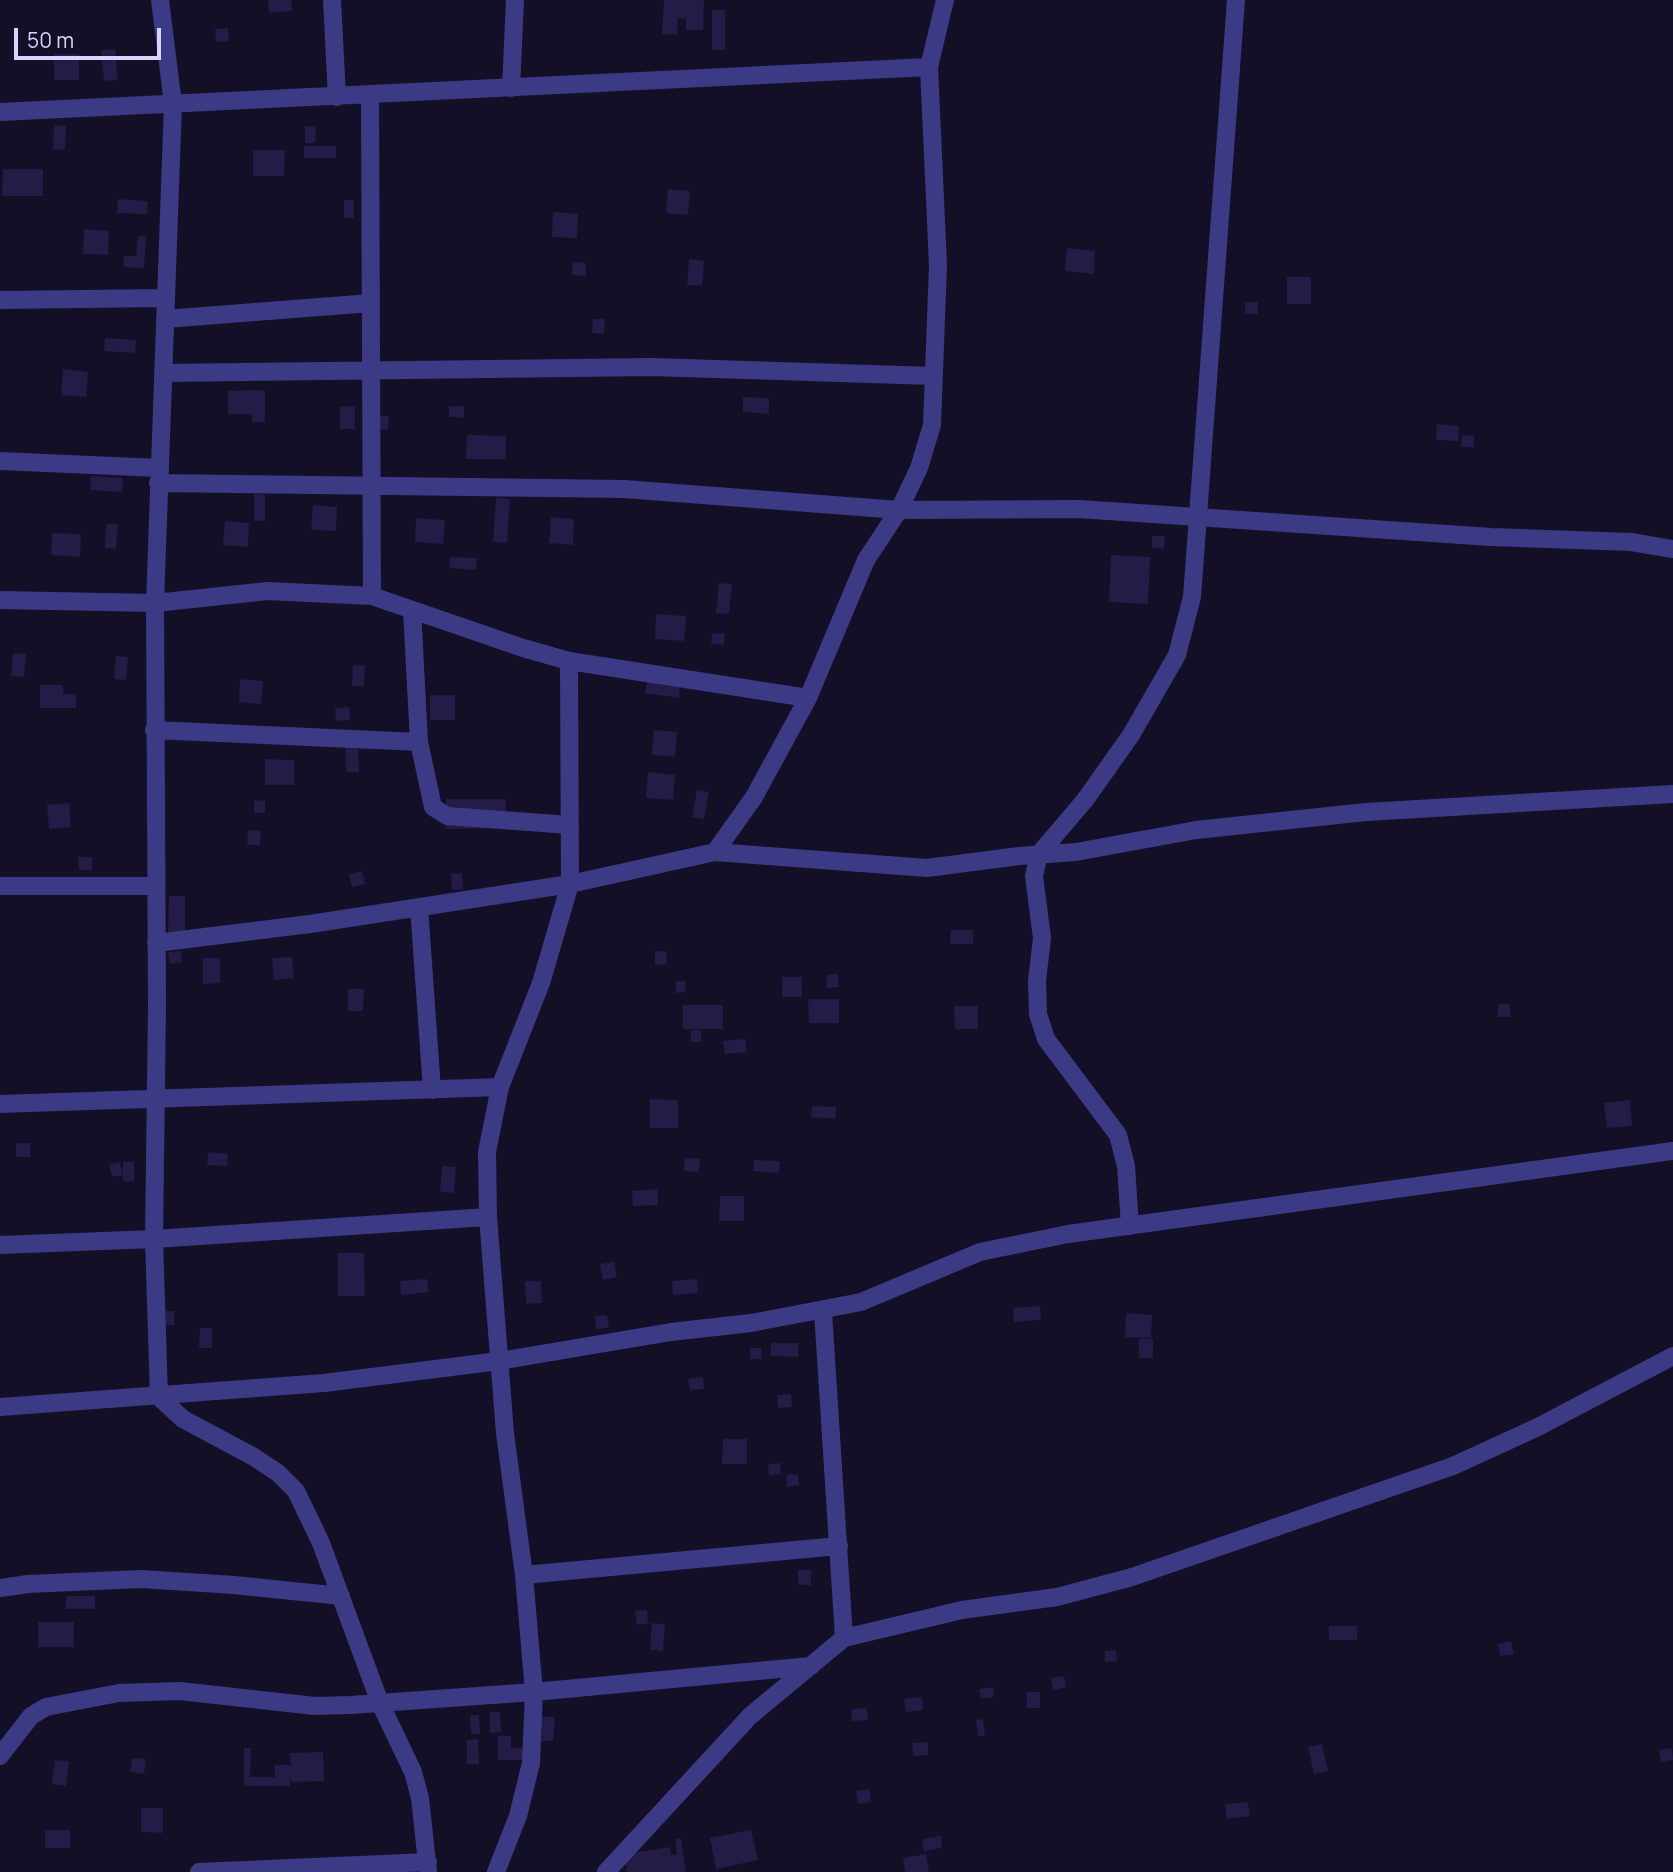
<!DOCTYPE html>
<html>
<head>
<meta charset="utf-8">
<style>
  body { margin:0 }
  #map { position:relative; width:1673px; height:1872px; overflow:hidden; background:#130f26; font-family:Manrope,sans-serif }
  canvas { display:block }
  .scale { position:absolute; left:14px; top:28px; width:147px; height:32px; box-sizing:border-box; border:4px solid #d9d4ff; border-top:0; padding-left:9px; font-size:21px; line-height:24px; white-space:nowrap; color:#d9d4ff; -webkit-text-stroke:5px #130f26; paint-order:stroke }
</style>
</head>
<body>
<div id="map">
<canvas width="1673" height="1872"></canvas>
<div class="scale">50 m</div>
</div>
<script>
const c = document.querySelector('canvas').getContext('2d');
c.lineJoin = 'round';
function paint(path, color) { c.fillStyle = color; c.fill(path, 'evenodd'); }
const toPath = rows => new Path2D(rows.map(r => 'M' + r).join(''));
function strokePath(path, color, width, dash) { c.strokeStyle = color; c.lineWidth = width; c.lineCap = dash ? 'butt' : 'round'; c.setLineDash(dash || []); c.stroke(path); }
const building = toPath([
  [268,0,291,0,292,11,269,13],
  [664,0,704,0,703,30,686,30,686,19,678,18,677,35,662,34],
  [712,10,725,10,725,50,712,50],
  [228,28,229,41,216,42,215,29],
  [115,49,118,80,104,81,101,50],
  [54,54,79,54,79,80,54,80],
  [54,125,66,126,65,150,53,149],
  [305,126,316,126,315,143,305,143],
  [304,146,336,146,336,158,304,158],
  [253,150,285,150,284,176,253,176],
  [3,169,43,169,43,196,2,196],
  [668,189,690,191,688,215,666,213],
  [118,199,148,201,147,214,117,213],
  [344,200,354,200,354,218,344,218],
  [553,212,578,214,577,238,552,237],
  [84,229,109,231,108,255,83,254],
  [138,236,146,236,144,268,123,267,124,256,136,256],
  [1067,248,1095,251,1094,274,1065,271],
  [689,259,704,261,702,286,687,285],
  [573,262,586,263,586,276,572,275],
  [1287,277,1311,277,1311,304,1287,304],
  [1245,302,1258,302,1258,314,1245,314],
  [593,319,605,319,604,334,592,333],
  [105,338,136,340,135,353,104,351],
  [63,369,88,372,86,397,61,395],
  [265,390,265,422,252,422,252,414,228,414,228,391],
  [743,397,769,398,769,414,743,412],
  [355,406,355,429,340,429,340,407],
  [449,406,464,406,464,418,449,417],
  [373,415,389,416,388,430,372,428],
  [1437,424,1459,426,1458,441,1436,440],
  [467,435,506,436,506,459,466,459],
  [1462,435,1474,436,1474,447,1461,447],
  [91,476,123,478,122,492,90,490],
  [254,494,265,494,265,521,254,521],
  [496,498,510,499,507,543,493,542],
  [313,505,337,507,336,531,311,530],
  [551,517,574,519,573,545,549,543],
  [416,518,445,520,443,544,415,542],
  [225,521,249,523,248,547,223,545],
  [106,524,118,524,116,549,105,548],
  [52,533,81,534,80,557,51,555],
  [1152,536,1165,536,1164,549,1152,548],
  [1111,555,1150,557,1148,604,1109,602],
  [450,557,477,558,476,570,449,568],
  [719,583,732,584,729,614,716,613],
  [656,614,686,616,684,641,655,639],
  [712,633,725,634,724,645,711,644],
  [13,653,26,654,24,677,11,676],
  [116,656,128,657,126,680,114,679],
  [353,665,365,666,364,686,352,686],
  [240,679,263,681,261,704,239,702],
  [647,681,680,686,679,698,645,693],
  [40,685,63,685,63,694,76,694,76,708,40,708],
  [430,695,455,695,455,720,430,720],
  [349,707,350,720,336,721,335,708],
  [654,730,677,732,675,757,652,755],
  [345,745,358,745,359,772,346,772],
  [265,759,294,760,294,785,265,785],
  [648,772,675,775,673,800,646,798],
  [697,790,709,792,704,819,692,817],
  [446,799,506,799,506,828,446,829],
  [254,800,265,801,265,813,254,813],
  [69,803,71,827,49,829,47,805],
  [248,830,261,831,260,845,247,845],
  [78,857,92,857,92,870,79,870],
  [362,871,365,884,352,887,349,874],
  [462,873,463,889,452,890,451,874],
  [169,896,185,896,185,934,168,934],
  [951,930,973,930,973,944,950,944],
  [181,951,182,962,170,964,168,952],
  [655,951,666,951,667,964,655,965],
  [292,957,294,978,274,980,272,958],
  [203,958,220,958,220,983,203,984],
  [838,974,839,987,827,988,826,975],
  [782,977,802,977,802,997,782,997],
  [676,981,685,981,686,992,676,993],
  [348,989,364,989,363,1011,348,1011],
  [808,999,839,999,839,1023,809,1023],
  [1498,1004,1510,1004,1510,1017,1498,1017],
  [683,1005,723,1005,723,1029,683,1029],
  [954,1006,978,1006,978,1029,955,1029],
  [691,1030,701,1030,701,1042,691,1042],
  [745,1039,747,1052,725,1054,723,1041],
  [650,1099,678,1100,678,1128,650,1128],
  [1630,1100,1632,1126,1607,1128,1604,1103],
  [812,1106,836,1107,835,1119,811,1117],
  [16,1143,30,1143,30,1157,16,1157],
  [208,1152,228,1154,227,1166,207,1165],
  [685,1158,700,1159,699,1172,684,1171],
  [754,1160,780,1161,779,1173,753,1171],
  [120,1162,123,1175,112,1177,109,1164],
  [123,1162,134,1162,134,1182,123,1181],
  [442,1166,456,1167,454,1193,440,1192],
  [658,1189,658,1205,633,1206,632,1191],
  [720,1196,744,1196,744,1221,719,1221],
  [338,1253,364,1253,365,1296,338,1296],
  [614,1262,617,1277,603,1280,600,1264],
  [427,1279,429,1292,401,1295,400,1281],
  [697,1279,698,1293,673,1295,672,1281],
  [525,1281,541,1281,542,1303,526,1304],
  [1040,1306,1041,1320,1014,1322,1013,1308],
  [160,1311,174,1311,174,1325,159,1325],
  [1126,1313,1152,1315,1151,1338,1125,1337],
  [607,1315,609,1328,596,1329,595,1316],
  [200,1328,212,1328,212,1348,199,1348],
  [1139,1339,1153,1339,1153,1358,1139,1358],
  [771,1343,798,1343,798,1357,771,1356],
  [750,1348,761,1348,762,1359,750,1359],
  [703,1377,704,1389,690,1390,688,1379],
  [791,1394,792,1407,778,1408,777,1395],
  [723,1439,747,1439,747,1464,722,1464],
  [780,1463,781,1474,769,1475,768,1464],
  [798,1474,799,1485,787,1487,786,1475],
  [798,1570,811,1570,811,1585,798,1585],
  [66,1596,95,1596,95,1609,66,1609],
  [647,1610,648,1624,637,1625,635,1611],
  [38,1622,74,1622,74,1647,38,1647],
  [652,1623,665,1624,663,1651,650,1650],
  [1329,1626,1357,1626,1357,1640,1329,1640],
  [1511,1641,1514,1654,1500,1656,1498,1644],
  [1116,1650,1117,1661,1105,1662,1105,1651],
  [1064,1676,1066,1687,1053,1690,1051,1678],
  [993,1687,994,1697,981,1699,979,1689],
  [1027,1692,1040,1692,1040,1708,1027,1708],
  [922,1697,923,1710,906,1712,904,1699],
  [867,1708,868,1720,852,1721,851,1709],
  [490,1712,500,1712,501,1732,490,1733],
  [470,1715,479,1715,480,1734,471,1734],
  [530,1716,555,1717,553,1741,541,1741,542,1731,529,1730],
  [983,1719,985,1736,978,1736,976,1720],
  [498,1736,511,1736,511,1748,540,1747,540,1760,498,1760],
  [478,1739,479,1764,467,1764,467,1740],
  [928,1742,928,1755,913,1756,912,1743],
  [1322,1744,1328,1771,1314,1774,1308,1747],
  [244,1748,251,1748,250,1777,275,1777,275,1765,291,1765,290,1753,323,1752,324,1781,291,1782,290,1773,290,1786,244,1786],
  [1672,1748,1673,1760,1661,1762,1659,1750],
  [132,1758,146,1759,144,1774,130,1772],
  [55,1760,69,1761,66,1786,52,1784],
  [869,1789,871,1802,858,1804,856,1791],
  [1248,1802,1250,1816,1227,1819,1225,1804],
  [141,1808,163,1808,163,1833,141,1832],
  [45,1830,70,1830,70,1848,45,1848],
  [751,1830,758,1860,716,1869,710,1838],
  [941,1836,942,1848,924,1851,922,1839],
  [681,1838,686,1872,627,1872,624,1854,670,1847,671,1855,677,1854,675,1839],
  [926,1854,929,1872,905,1872,903,1858]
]);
const street = toPath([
  [160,0,173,104,155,603,157,1005,154,1239,159,1397,183,1419,254,1457,278,1473,296,1491,321,1543,380,1703,413,1772,420,1798,428,1872],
  [332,0,337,97],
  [511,88,515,0],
  [370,95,372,596],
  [0,112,929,67],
  [0,300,165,298],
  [165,319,371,303],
  [163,373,652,367,934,376],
  [0,461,159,468],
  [158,483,624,489,899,510,1079,509,1491,537,1631,542,1673,549],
  [0,600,155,603,268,591,372,596,523,648,569,661,808,698],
  [412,610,419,742,433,807,447,816,570,825],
  [154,730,419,742],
  [715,852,754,797,808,698,866,560,899,510,919,468,932,425,938,265,929,67,945,0],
  [0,886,155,886],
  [419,907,432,1090],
  [156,943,310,924,570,884,715,852,927,868,1019,856,1076,852,1196,830,1366,812,1673,794],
  [0,1104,500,1087],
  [1130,1226,1126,1166,1118,1135,1046,1039,1038,1014,1037,981,1042,938,1034,876,1039,854,1085,800,1131,735,1177,655,1192,597,1236,0],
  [0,1245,154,1239,488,1217],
  [823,1312,844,1638],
  [0,1407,324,1383,499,1361,671,1332,751,1323,861,1302,980,1252,1068,1234,1673,1151],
  [524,1575,839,1546],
  [0,1588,28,1584,141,1579,234,1585,341,1596],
  [0,1756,31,1716,46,1707,119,1693,180,1691,315,1706,351,1705,534,1692,811,1666],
  [199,1872,428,1862],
  [496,1872,518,1816,531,1763,534,1692,524,1575,505,1433,488,1217,487,1152,500,1087,541,983,570,884,569,661],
  [606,1872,750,1716,844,1638,962,1610,1057,1597,1132,1577,1453,1466,1538,1427,1673,1356]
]);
paint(building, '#241b47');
strokePath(street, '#3d3a85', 18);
</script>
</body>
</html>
